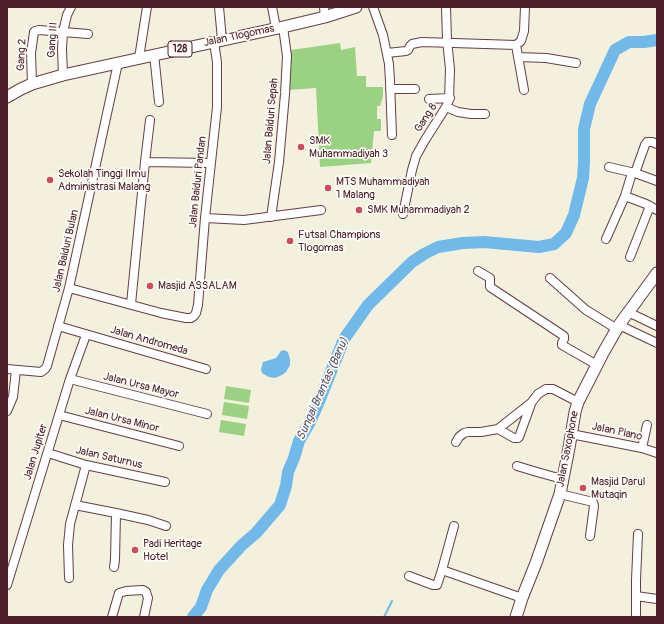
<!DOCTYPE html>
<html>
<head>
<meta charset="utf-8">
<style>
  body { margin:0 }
  #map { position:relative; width:664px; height:624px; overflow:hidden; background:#f4f0de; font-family:Pangolin,sans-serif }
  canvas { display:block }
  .frame { position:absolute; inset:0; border:8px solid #4a1f2b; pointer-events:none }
</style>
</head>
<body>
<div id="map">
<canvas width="664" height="624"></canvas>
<div class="frame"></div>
</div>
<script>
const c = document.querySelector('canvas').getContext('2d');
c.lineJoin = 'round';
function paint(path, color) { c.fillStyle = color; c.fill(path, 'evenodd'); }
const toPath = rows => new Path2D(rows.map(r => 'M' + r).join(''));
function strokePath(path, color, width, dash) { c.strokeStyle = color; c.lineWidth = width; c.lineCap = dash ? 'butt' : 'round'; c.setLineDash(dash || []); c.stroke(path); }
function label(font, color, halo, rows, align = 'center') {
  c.font = font + ' Pangolin,sans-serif'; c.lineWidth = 3.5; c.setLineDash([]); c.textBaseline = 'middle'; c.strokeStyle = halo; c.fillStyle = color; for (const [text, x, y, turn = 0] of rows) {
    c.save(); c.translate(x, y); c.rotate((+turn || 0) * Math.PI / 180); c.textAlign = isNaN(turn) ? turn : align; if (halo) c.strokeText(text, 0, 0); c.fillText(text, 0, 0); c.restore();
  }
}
const green = toPath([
  [340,43,341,50,355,47,357,76,366,76,366,87,383,87,383,96,380,106,377,106,377,119,381,119,381,131,374,131,371,163,320,167,316,88,289,90,291,50],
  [226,386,251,390,249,403,224,399],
  [224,402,249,406,247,419,222,415],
  [221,420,246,424,244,436,219,432]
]);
const water = toPath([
  [284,350,288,352,290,359,290,365,286,372,282,375,275,378,269,377,265,375,262,373,261,369,263,362,276,358,281,351]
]);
const stream = toPath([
  [384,617,392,601]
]);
const river = toPath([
  [193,617,201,607,207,590,219,570,242,545,256,533,280,505,286,486,288,472,294,458,299,441,310,422,320,399,344,339,368,305,412,262,424,254,438,247,463,243,484,242,539,247,554,244,566,233,574,215,583,178,584,162,584,129,590,104,603,76,615,50,629,42,644,42,657,40]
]);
const minor = toPath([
  [219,7,222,40],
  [272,7,276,28],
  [324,7,325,17],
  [373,7,383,35,389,64,390,81,392,135],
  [516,45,521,41,524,31,525,7],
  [387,53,406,51,408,50,410,46,412,44,422,42,516,45,524,90],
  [154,54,159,102],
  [518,57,546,58,576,63],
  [139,58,147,7],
  [63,75,62,49,63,32,67,15,71,7],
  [32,84,31,53,34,32,35,31,39,30,88,34],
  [390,89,415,89],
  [429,99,450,98],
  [446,107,458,112,471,114,485,114],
  [145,162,211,163],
  [609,167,635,173,657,181],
  [635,173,645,145,647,142,652,142,657,144],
  [625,196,646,204,657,210],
  [403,214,412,170,416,156,425,140,446,107,449,100,450,69,447,40,446,7],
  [271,217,279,162,285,94,287,56,283,27],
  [205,218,244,220,321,210],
  [606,239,625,196,632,173],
  [630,257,650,206],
  [478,271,490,278,490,287,564,336,564,339,562,343,562,345,597,365],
  [550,278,586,310,617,329],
  [69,288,161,313,186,318,191,318,194,316,196,313,198,305,205,218,217,107,217,62,214,42],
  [131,304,145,162,150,120],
  [628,312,657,326],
  [619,325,657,343],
  [58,326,206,369],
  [7,369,41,372,45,369,47,366,69,288,118,63],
  [70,379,207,414],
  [7,411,13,397,16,370],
  [59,415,179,446],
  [498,429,514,438,518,438,519,437,531,404],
  [571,434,642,448,657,453],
  [456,442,459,437,464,433,468,432,481,432,498,429,531,403,538,394,546,389,553,389,578,402],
  [642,448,647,425],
  [48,453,86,465,165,482],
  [517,466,537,472,562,479],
  [560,494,593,502,594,506,590,536],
  [75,505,116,513,115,560,114,567],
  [116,513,148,520,166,526],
  [442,570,522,598],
  [409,576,433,585,437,585,442,570,454,526],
  [69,578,68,545,70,524,86,465],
  [7,585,70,379,86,335],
  [636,596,657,599],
  [112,617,119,593,126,591,143,590,146,592,148,598,144,617],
  [636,617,636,580,638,534]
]);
const major = toPath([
  [7,97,21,89,32,84,63,75,283,27,325,17,356,7],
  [516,617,522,598,536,563,560,494,569,448,575,412,578,402,603,353,619,325,657,273]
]);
const markers = [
  [301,147,4,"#d1495b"],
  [50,180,4,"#d1495b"],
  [328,188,4,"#d1495b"],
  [359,210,4,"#d1495b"],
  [290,241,4,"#d1495b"],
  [150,286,4,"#d1495b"],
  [583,488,4,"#d1495b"],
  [135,550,4,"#d1495b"]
];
const shields = [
  [180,49,24]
];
const shieldNames = [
  ["128",180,49]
];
const streetNames = [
  ["Jalan Tlogomas",239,36,-12],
  ["Gang III",53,40,-86],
  ["Gang 2",22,55,-87],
  ["Gang 8",426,118,-57],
  ["Jalan Baiduri Sepah",271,121,-85],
  ["Jalan Baiduri Pandan",198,182,-84],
  ["Jalan Baiduri Bulan",66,251,-77],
  ["Jalan Andromeda",149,341,16],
  ["Jalan Ursa Mayor",141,386,14],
  ["Jalan Ursa Minor",122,420,14],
  ["Jalan Piano",617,432,12],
  ["Jalan Saxophone",568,449,-79],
  ["Jalan Jupiter",36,452,-73],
  ["Jalan Saturnus",109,458,13]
];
const poiNames = [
  ["SMK",309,141],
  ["Muhammadiyah 3",309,154],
  ["Sekolah Tinggi Ilmu",58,174],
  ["Administrasi Malang",58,187],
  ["MTS Muhammadiyah",336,182],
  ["1 Malang",336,195],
  ["SMK Muhammadiyah 2",367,210],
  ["Futsal Champions",298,235],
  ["Tlogomas",298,248],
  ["Masjid ASSALAM",158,286],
  ["Masjid Darul",591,482],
  ["Mutaqin",591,495],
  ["Padi Heritage",143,544],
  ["Hotel",143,557]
];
const waterNames = [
  ["Sungai Brantas (Banu)",323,389,-66]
];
paint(green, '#9ad183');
paint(water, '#71b9e9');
strokePath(stream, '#71b9e9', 2);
strokePath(river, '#71b9e9', 12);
strokePath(minor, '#643e46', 10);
strokePath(major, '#643e46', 13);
strokePath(minor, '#fff', 8);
strokePath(major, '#fff', 11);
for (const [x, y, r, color] of markers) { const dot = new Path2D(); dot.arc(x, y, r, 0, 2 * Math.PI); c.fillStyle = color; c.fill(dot); strokePath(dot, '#fdfcf7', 1.5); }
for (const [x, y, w] of shields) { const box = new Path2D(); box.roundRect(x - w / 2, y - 8, w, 16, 3); c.fillStyle = '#fdfcf7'; c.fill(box); strokePath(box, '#4a1f2b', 1); }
label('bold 10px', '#4a1f2b', null, shieldNames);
label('11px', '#4a1f2b', '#fdfcf7', streetNames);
label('11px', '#4a1f2b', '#fdfcf7', poiNames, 'left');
label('italic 12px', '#58556e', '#fdfcf7', waterNames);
</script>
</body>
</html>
